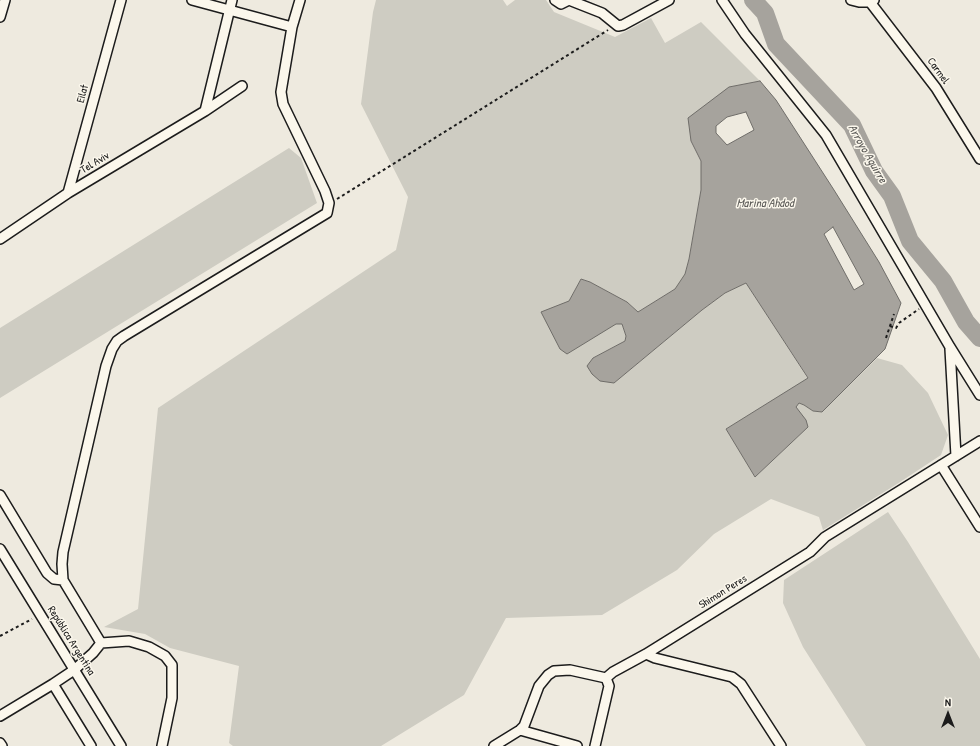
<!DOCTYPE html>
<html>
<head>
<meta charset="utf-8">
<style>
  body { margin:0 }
  #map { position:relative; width:980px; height:746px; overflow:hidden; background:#eeeadf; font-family:"Patrick Hand",sans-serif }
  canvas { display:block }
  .north { position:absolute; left:928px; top:694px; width:40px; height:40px; -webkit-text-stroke:3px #fbf7ec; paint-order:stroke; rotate:0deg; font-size:11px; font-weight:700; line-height:16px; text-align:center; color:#1c1c1c }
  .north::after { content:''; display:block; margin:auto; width:14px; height:18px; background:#1c1c1c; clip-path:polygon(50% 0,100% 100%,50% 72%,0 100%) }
</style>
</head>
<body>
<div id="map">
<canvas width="980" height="746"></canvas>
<div class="north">N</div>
</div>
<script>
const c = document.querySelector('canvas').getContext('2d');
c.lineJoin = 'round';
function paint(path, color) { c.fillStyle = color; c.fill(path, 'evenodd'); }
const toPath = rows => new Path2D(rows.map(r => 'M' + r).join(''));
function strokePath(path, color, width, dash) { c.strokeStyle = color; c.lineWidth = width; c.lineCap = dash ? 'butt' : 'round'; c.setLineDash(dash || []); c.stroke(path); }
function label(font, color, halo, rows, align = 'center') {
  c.font = font + ' "Patrick Hand",sans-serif'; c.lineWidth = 3; c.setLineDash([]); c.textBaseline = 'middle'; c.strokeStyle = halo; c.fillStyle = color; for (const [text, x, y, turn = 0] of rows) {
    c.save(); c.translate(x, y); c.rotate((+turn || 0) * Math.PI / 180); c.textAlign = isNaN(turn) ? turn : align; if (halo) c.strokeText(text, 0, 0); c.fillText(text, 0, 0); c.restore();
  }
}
const green = toPath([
  [376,0,503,0,507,6,515,0,546,0,554,12,615,37,651,18,665,43,701,22,760,81,729,87,691,141,701,161,701,190,689,259,685,274,675,289,638,312,627,302,590,282,581,279,569,301,567,354,616,323,622,324,626,336,625,341,593,358,614,383,702,310,725,293,746,283,808,379,726,429,755,477,808,427,795,407,799,403,804,405,813,411,822,412,877,358,902,365,928,393,948,435,941,455,897,484,823,530,819,517,771,499,714,534,677,570,602,615,506,618,464,695,381,746,233,746,229,743,239,666,170,648,145,634,104,627,138,609,158,408,396,250,408,197,361,104,373,12],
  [289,148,301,158,317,203,0,398,0,328],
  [888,512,908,542,980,659,980,746,866,746,803,647,783,603,784,580]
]);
const water = toPath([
  [760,81,776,100,834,190,879,262,901,303,885,349,822,412,813,411,804,405,799,403,796,407,806,420,808,427,755,477,726,429,808,378,746,283,725,293,702,310,614,383,600,381,592,374,587,366,593,358,625,341,626,336,622,324,616,324,567,354,560,349,541,312,569,301,581,279,590,282,627,302,638,312,675,289,685,274,689,259,701,190,701,161,691,141,688,118,729,87,760,81],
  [746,112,754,130,727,145,716,133,716,126,727,117,746,112],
  [833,227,864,284,854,290,824,234,833,227]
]);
const river = toPath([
  [753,0,765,13,776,44,852,125,874,171,892,196,910,241,943,281,966,322,980,338]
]);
const path = toPath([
  [337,199,608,30],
  [890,326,896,328,899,323,919,309],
  [886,338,894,314],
  [0,636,32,619]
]);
const street = toPath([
  [192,0,292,27],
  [555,0,561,4,569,0],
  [569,0,602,13,618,26,623,25,669,0],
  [722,0,745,34,826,135,950,347,980,395],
  [851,0,859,2,870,2,874,0],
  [870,2,936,88,980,159],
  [0,17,5,0],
  [205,111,232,0],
  [68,193,121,0],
  [0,239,68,193,205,111,242,86],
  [950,349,956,456],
  [941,465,980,527],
  [0,495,47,573,54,579,63,580],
  [0,549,121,746],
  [101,643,63,580,62,564,63,552,106,366,112,349,117,341,124,336,327,213,329,203,325,191,283,104,281,92,292,27,300,0],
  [101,643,129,641,149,647,165,656,172,665,172,698,162,746],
  [646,654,655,658,732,677,741,684,781,746],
  [53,684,91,746],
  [0,716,53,684,74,670,93,653,101,643],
  [520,730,577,746],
  [0,743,2,746],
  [494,746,520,730,524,726,539,686,548,675,554,671,570,670,606,678,613,672,646,654,810,552,825,537,980,441],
  [595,746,609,686,606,678]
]);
const streetNames = [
  ["Carmel",938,71,54],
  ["Eilat",83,94,-75],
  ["Tel Aviv",95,163,-31],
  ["Shimon Peres",723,592,-32],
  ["República Argentina",71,641,58]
];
const waterNames = [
  ["Arroyo Aguirre",867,154,60],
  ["Marina Ahdod",765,204]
];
paint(green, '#ceccc2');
paint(water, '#a6a39d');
strokePath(water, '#6f6d69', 1);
strokePath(river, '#a6a39d', 18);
strokePath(street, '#1c1c1c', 12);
strokePath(path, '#1c1c1c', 2, [3, 3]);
strokePath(street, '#fbf7ec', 9);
label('11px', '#1c1c1c', '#fbf7ec', streetNames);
label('italic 12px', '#5a5956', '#fbf7ec', waterNames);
</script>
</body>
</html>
